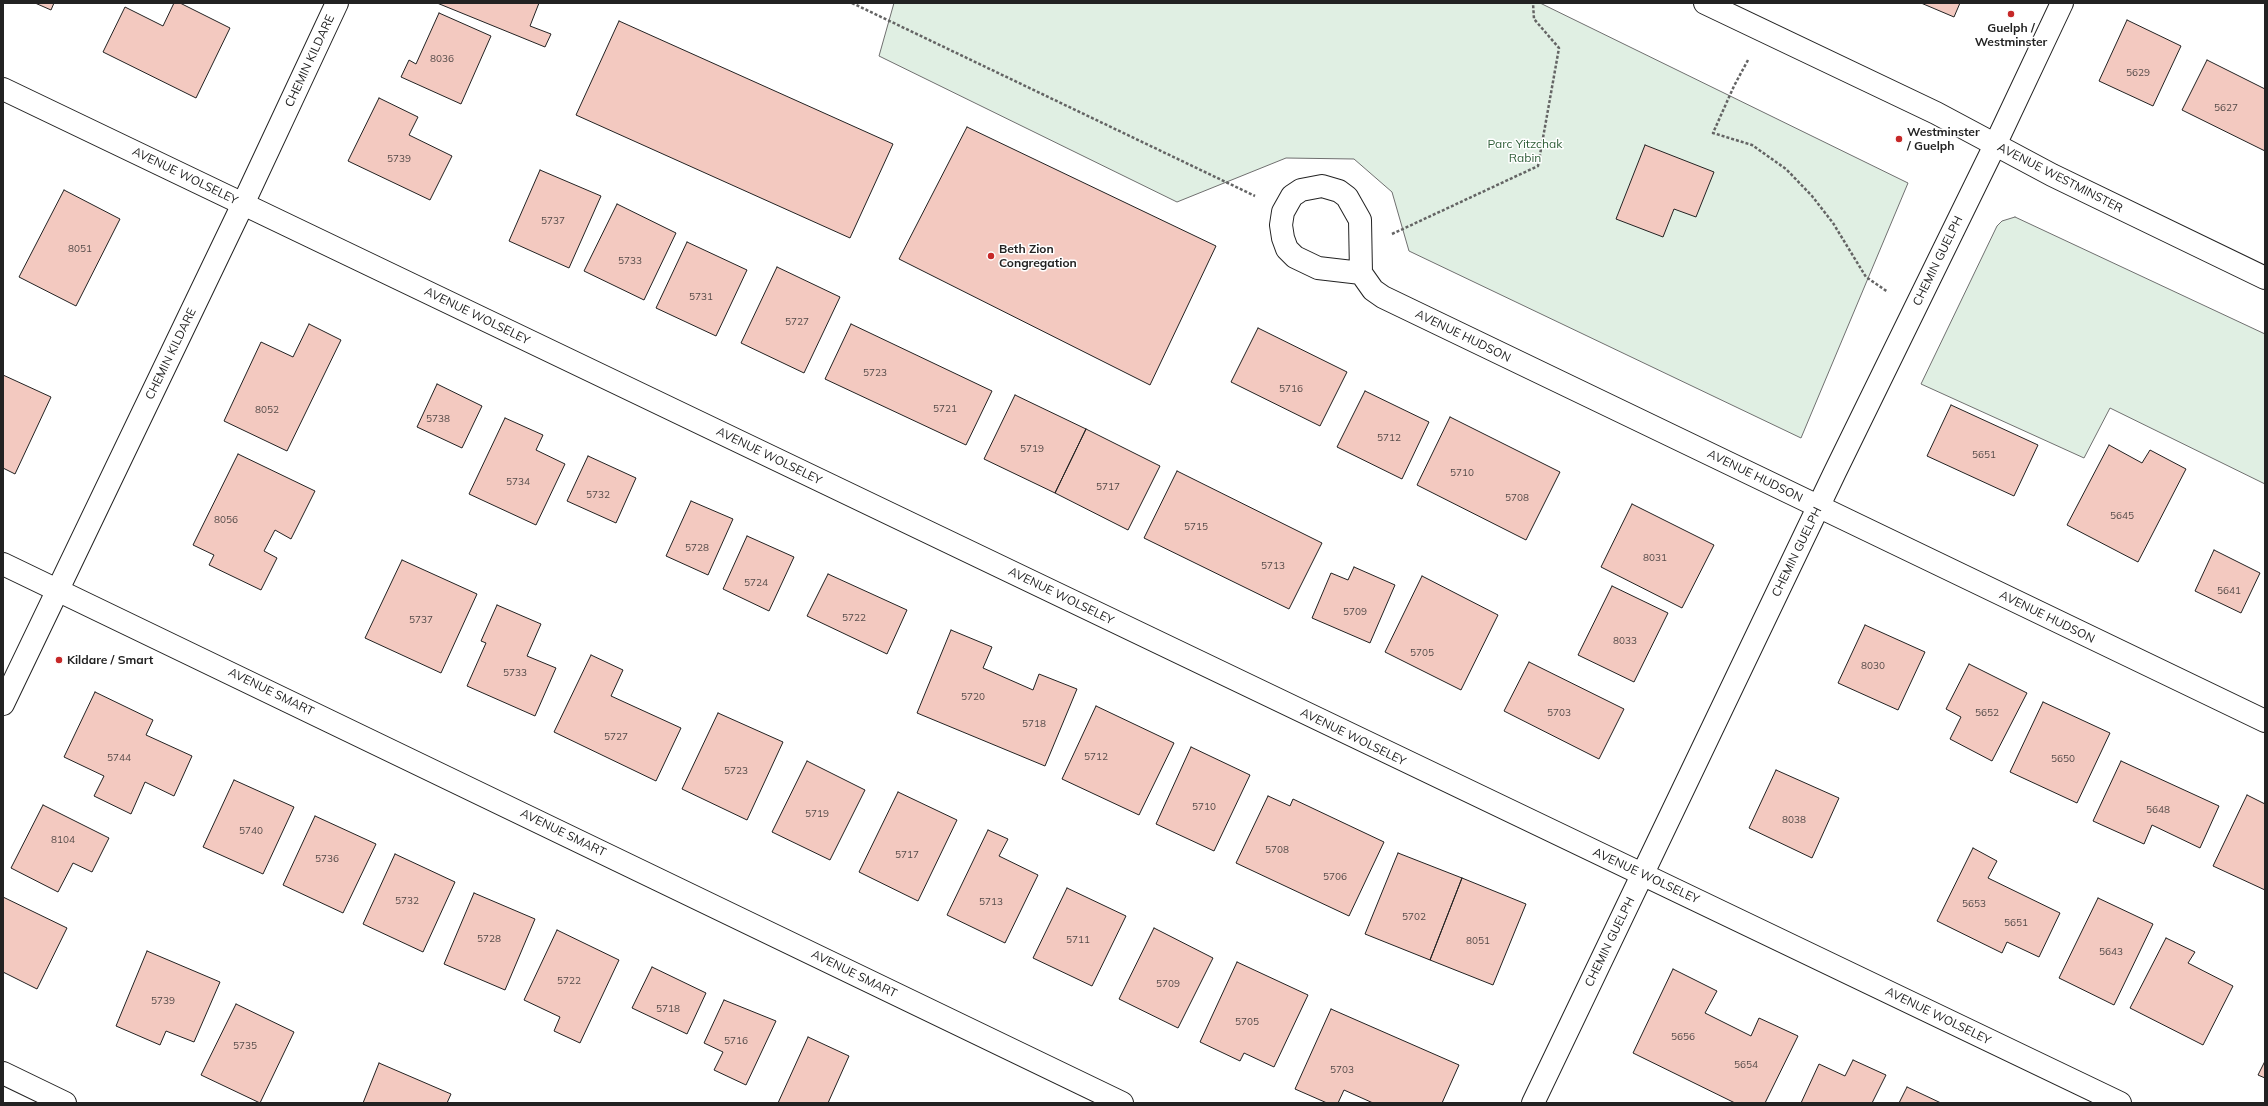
<!DOCTYPE html>
<html>
<head>
<meta charset="utf-8">
<style>
  body { margin:0 }
  #map { position:relative; width:2268px; height:1106px; overflow:hidden; background:#fff; font-family:Mulish,sans-serif }
  canvas { display:block }
  .frame { position:absolute; inset:0; border:4px solid #222; pointer-events:none }
</style>
</head>
<body>
<div id="map">
<canvas width="2268" height="1106"></canvas>
<div class="frame"></div>
</div>
<script>
const c = document.querySelector('canvas').getContext('2d');
c.lineJoin = 'round';
function paint(path, color) { c.fillStyle = color; c.fill(path, 'evenodd'); }
const toPath = rows => new Path2D(rows.map(r => 'M' + r).join(''));
function strokePath(path, color, width, dash) { c.strokeStyle = color; c.lineWidth = width; c.lineCap = dash ? 'butt' : 'round'; c.setLineDash(dash || []); c.stroke(path); }
function label(font, color, halo, rows, align = 'center') {
  c.font = font + ' Mulish,sans-serif'; c.lineWidth = 3; c.setLineDash([]); c.textBaseline = 'middle'; c.strokeStyle = halo; c.fillStyle = color; for (const [text, x, y, turn = 0] of rows) {
    c.save(); c.translate(x, y); c.rotate((+turn || 0) * Math.PI / 180); c.textAlign = isNaN(turn) ? turn : align; if (halo) c.strokeText(text, 0, 0); c.fillText(text, 0, 0); c.restore();
  }
}
const green = toPath([
  [894,3,1540,3,1908,183,1801,438,1409,251,1392,192,1354,159,1286,158,1177,202,879,56,894,3],
  [2015,217,2265,334,2265,484,2110,408,2084,458,1921,384,1997,226,2002,221,2015,217]
]);
const building = toPath([
  [35,3,54,3,51,10,35,3],
  [174,3,180,3,230,28,196,98,103,52,125,7,163,26,174,3],
  [437,3,539,3,530,26,551,34,545,47,437,3],
  [1921,3,1960,3,1954,17,1921,3],
  [439,13,491,36,461,104,401,77,409,60,416,64,439,13],
  [2127,20,2181,46,2153,106,2099,81,2127,20],
  [619,21,893,144,850,238,576,115,619,21],
  [2207,60,2265,89,2265,151,2182,110,2207,60],
  [379,98,418,117,409,135,452,156,430,200,348,161,379,98],
  [967,127,1216,246,1150,385,899,259,967,127],
  [1645,145,1714,172,1696,217,1674,209,1663,237,1616,219,1645,145],
  [540,170,601,196,569,268,509,241,540,170],
  [64,190,120,219,76,306,19,277,64,190],
  [617,204,676,233,644,300,584,271,617,204],
  [687,242,747,270,716,336,656,308,687,242],
  [777,267,840,297,804,373,741,343,777,267],
  [309,324,341,340,287,451,224,421,261,342,293,357,309,324],
  [851,324,992,391,966,445,825,379,851,324],
  [1258,328,1347,372,1320,426,1231,382,1258,328],
  [3,375,51,397,15,474,3,468,3,375],
  [437,384,482,406,462,448,417,427,437,384],
  [1365,391,1429,422,1402,479,1337,447,1365,391],
  [1015,395,1086,429,1055,493,984,459,1015,395],
  [1951,405,2038,445,2014,496,1927,456,1951,405],
  [1450,417,1560,472,1526,540,1417,485,1450,417],
  [505,418,543,435,536,450,565,464,536,525,469,494,505,418],
  [1086,429,1160,466,1128,530,1055,493,1086,429],
  [2109,445,2142,463,2150,450,2186,469,2138,562,2067,525,2109,445],
  [238,454,315,491,291,539,275,530,264,551,277,558,261,590,209,565,214,555,193,545,238,454],
  [588,456,636,478,616,523,567,501,588,456],
  [1177,471,1322,543,1289,609,1144,538,1177,471],
  [691,501,733,519,708,575,666,556,691,501],
  [1632,504,1714,545,1682,608,1601,567,1632,504],
  [747,536,794,557,769,611,723,589,747,536],
  [2214,550,2260,573,2241,613,2195,591,2214,550],
  [402,560,477,594,441,673,365,638,402,560],
  [1354,567,1395,585,1370,643,1312,618,1331,573,1348,580,1354,567],
  [828,574,907,610,887,654,807,616,828,574],
  [1422,576,1498,615,1461,690,1385,652,1422,576],
  [1612,586,1668,613,1634,682,1578,655,1612,586],
  [497,605,541,624,527,656,556,668,535,716,467,686,486,643,481,641,497,605],
  [1865,625,1925,652,1898,710,1838,683,1865,625],
  [951,630,992,647,983,668,1033,690,1039,674,1077,689,1045,766,917,713,951,630],
  [591,655,623,670,611,696,681,728,656,781,554,732,591,655],
  [1529,662,1624,709,1599,759,1504,711,1529,662],
  [1969,664,2027,693,1992,761,1950,739,1961,717,1946,709,1969,664],
  [95,692,153,720,146,735,192,756,174,796,145,782,131,814,94,796,104,776,64,757,95,692],
  [2043,702,2110,733,2077,803,2010,772,2043,702],
  [1096,706,1174,743,1139,815,1062,779,1096,706],
  [718,713,783,742,747,820,682,789,718,713],
  [1191,747,1250,775,1214,851,1156,824,1191,747],
  [807,761,865,790,830,860,772,832,807,761],
  [2121,761,2219,806,2200,848,2152,825,2144,844,2093,821,2121,761],
  [1776,770,1839,798,1812,858,1749,828,1776,770],
  [234,780,294,807,263,874,203,847,234,780],
  [898,792,957,820,918,901,859,872,898,792],
  [2247,795,2265,804,2265,890,2213,866,2247,795],
  [1268,796,1290,806,1293,799,1384,842,1349,916,1236,863,1268,796],
  [43,805,109,838,92,872,73,863,58,892,11,868,43,805],
  [315,816,376,844,343,913,283,885,315,816],
  [988,830,1008,839,999,856,1038,875,1005,943,947,915,988,830],
  [1973,848,1997,861,1988,878,2060,913,2039,957,2007,942,2002,953,1937,921,1973,848],
  [1398,853,1462,878,1430,960,1365,934,1398,853],
  [395,854,455,882,423,952,363,924,395,854],
  [1462,878,1526,904,1493,985,1430,960,1462,878],
  [1067,888,1126,916,1092,986,1033,958,1067,888],
  [474,893,535,919,505,990,444,964,474,893],
  [3,897,67,928,37,989,3,972,3,897],
  [2098,898,2153,924,2114,1005,2059,978,2098,898],
  [1154,928,1213,958,1178,1028,1119,999,1154,928],
  [557,930,619,960,580,1043,554,1031,560,1017,524,1000,557,930],
  [2166,938,2195,952,2188,963,2233,986,2203,1045,2130,1008,2166,938],
  [147,951,220,982,194,1042,166,1031,160,1045,116,1026,147,951],
  [1237,962,1308,995,1274,1067,1244,1053,1240,1061,1200,1042,1237,962],
  [652,967,706,993,687,1034,632,1008,652,967],
  [1673,969,1717,991,1705,1013,1751,1036,1759,1018,1798,1036,1765,1103,1735,1103,1633,1053,1673,969],
  [724,1000,776,1021,746,1085,714,1070,723,1052,704,1043,724,1000],
  [236,1004,294,1032,260,1103,201,1075,236,1004],
  [1331,1009,1459,1065,1442,1103,1373,1103,1344,1090,1338,1103,1327,1103,1295,1089,1331,1009],
  [808,1037,849,1056,828,1103,778,1103,808,1037],
  [1853,1060,1886,1075,1872,1103,1801,1103,1819,1064,1845,1076,1853,1060],
  [2265,1061,2265,1078,2258,1075,2265,1061],
  [379,1063,451,1094,447,1103,363,1103,379,1063],
  [1907,1087,1941,1103,1899,1103,1907,1087]
]);
const path = toPath([
  [852,3,1255,196],
  [1748,60,1734,86,1713,133,1752,145,1786,169,1812,196,1833,223,1866,277,1888,292],
  [1392,234,1538,166,1559,48,1534,19,1533,3]
]);
const minor = toPath([
  [3,89,2120,1103],
  [1361,273,1318,268,1295,257,1287,249,1283,238,1281,225,1283,212,1292,196,1301,190,1322,186,1339,191,1347,197,1360,220,1361,273,1373,290,1383,297,2265,721],
  [3,564,1122,1103],
  [3,1073,65,1103],
  [1533,1103,1835,472,1995,145,2062,3]
]);
const tertiary = toPath([
  [1705,3,1936,113,2052,175,2265,278],
  [3,704,243,204,337,3]
]);
const markers = [
  [2011,14,4,"#c62828"],
  [1899,139,4,"#c62828"],
  [991,256,4,"#c62828"],
  [59,660,4,"#c62828"]
];
const numberNames = [
  ["8036",442,59],
  ["5629",2138,73],
  ["5627",2226,108],
  ["5739",399,159],
  ["5737",553,221],
  ["8051",80,249],
  ["5733",630,261],
  ["5731",701,297],
  ["5727",797,322],
  ["5723",875,373],
  ["5716",1291,389],
  ["5721",945,409],
  ["8052",267,410],
  ["5738",438,419],
  ["5712",1389,438],
  ["5719",1032,449],
  ["5651",1984,455],
  ["5710",1462,473],
  ["5734",518,482],
  ["5717",1108,487],
  ["5732",598,495],
  ["5708",1517,498],
  ["5645",2122,516],
  ["8056",226,520],
  ["5715",1196,527],
  ["5728",697,548],
  ["8031",1655,558],
  ["5713",1273,566],
  ["5724",756,583],
  ["5641",2229,591],
  ["5709",1355,612],
  ["5722",854,618],
  ["5737",421,620],
  ["8033",1625,641],
  ["5705",1422,653],
  ["8030",1873,666],
  ["5733",515,673],
  ["5720",973,697],
  ["5703",1559,713],
  ["5652",1987,713],
  ["5718",1034,724],
  ["5727",616,737],
  ["5712",1096,757],
  ["5744",119,758],
  ["5650",2063,759],
  ["5723",736,771],
  ["5710",1204,807],
  ["5648",2158,810],
  ["5719",817,814],
  ["8038",1794,820],
  ["5740",251,831],
  ["8104",63,840],
  ["5708",1277,850],
  ["5717",907,855],
  ["5736",327,859],
  ["5706",1335,877],
  ["5732",407,901],
  ["5713",991,902],
  ["5653",1974,904],
  ["5702",1414,917],
  ["5651",2016,923],
  ["5728",489,939],
  ["5711",1078,940],
  ["8051",1478,941],
  ["5643",2111,952],
  ["5722",569,981],
  ["5709",1168,984],
  ["5739",163,1001],
  ["5718",668,1009],
  ["5705",1247,1022],
  ["5656",1683,1037],
  ["5716",736,1041],
  ["5735",245,1046],
  ["5654",1746,1065],
  ["5703",1342,1070]
];
const poiNames = [
  ["Guelph /",2011,28,"center"],
  ["Westminster",2011,42,"center"],
  ["Westminster",1907,132],
  ["/ Guelph",1907,146],
  ["Beth Zion",999,249],
  ["Congregation",999,263],
  ["Kildare / Smart",67,660]
];
const streetNames = [
  ["CHEMIN KILDARE",310,61,-65],
  ["AVENUE WOLSELEY",185,176,26],
  ["AVENUE WESTMINSTER",2060,178,27],
  ["CHEMIN GUELPH",1938,261,-64],
  ["AVENUE WOLSELEY",477,316,26],
  ["AVENUE HUDSON",1463,336,26],
  ["CHEMIN KILDARE",171,354,-64],
  ["AVENUE WOLSELEY",769,456,26],
  ["AVENUE HUDSON",1755,476,26],
  ["CHEMIN GUELPH",1797,552,-64],
  ["AVENUE WOLSELEY",1061,596,26],
  ["AVENUE HUDSON",2047,617,26],
  ["AVENUE SMART",271,692,26],
  ["AVENUE WOLSELEY",1353,737,26],
  ["AVENUE SMART",563,833,26],
  ["AVENUE WOLSELEY",1646,876,25],
  ["CHEMIN GUELPH",1610,942,-64],
  ["AVENUE SMART",854,974,26],
  ["AVENUE WOLSELEY",1938,1016,26]
];
const parkNames = [
  ["Parc Yitzchak",1525,144],
  ["Rabin",1525,158]
];
paint(green, '#e0efe3');
strokePath(green, '#6f6f6f', 1);
paint(building, '#f3c9c0');
strokePath(building, '#222', 1);
strokePath(minor, '#222', 24);
strokePath(tertiary, '#222', 24);
strokePath(path, '#646464', 2.5, [3, 2]);
strokePath(minor, '#fff', 22);
strokePath(tertiary, '#fff', 22);
for (const [x, y, r, color] of markers) { const dot = new Path2D(); dot.arc(x, y, r, 0, 2 * Math.PI); c.fillStyle = color; c.fill(dot); strokePath(dot, '#fff', 1.5); }
label('10px', '#564c4a', null, numberNames);
label('bold 12px', '#222', '#fff', poiNames, 'left');
label('12px', '#222', '#fff', streetNames);
label('12px', '#2f5e38', '#fff', parkNames);
</script>
</body>
</html>
